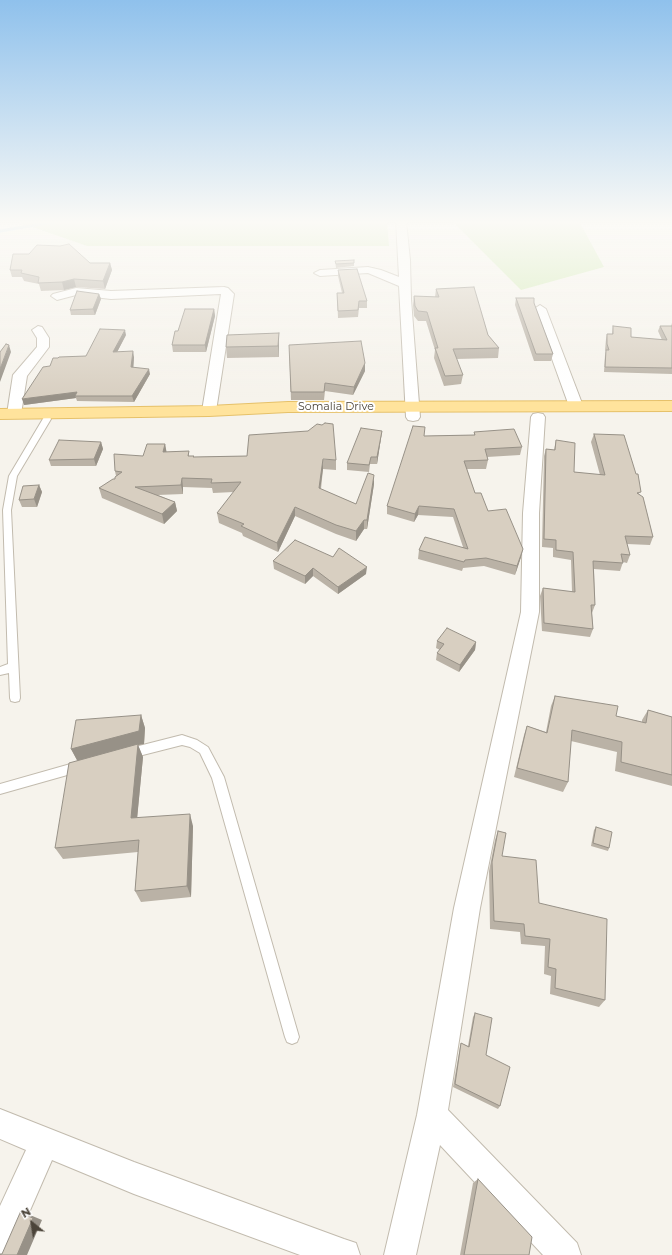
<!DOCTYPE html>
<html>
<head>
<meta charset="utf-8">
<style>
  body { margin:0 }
  #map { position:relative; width:672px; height:1255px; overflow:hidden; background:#f6f3ec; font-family:Montserrat,sans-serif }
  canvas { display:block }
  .north { position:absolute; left:12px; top:1203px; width:40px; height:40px; -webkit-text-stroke:3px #fff; paint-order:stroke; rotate:330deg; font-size:11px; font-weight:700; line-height:16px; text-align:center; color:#4b4439 }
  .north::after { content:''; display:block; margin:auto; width:14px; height:18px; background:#4b4439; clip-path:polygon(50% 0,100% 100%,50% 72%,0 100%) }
</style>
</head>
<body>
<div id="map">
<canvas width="672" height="1255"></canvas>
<div class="north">N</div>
</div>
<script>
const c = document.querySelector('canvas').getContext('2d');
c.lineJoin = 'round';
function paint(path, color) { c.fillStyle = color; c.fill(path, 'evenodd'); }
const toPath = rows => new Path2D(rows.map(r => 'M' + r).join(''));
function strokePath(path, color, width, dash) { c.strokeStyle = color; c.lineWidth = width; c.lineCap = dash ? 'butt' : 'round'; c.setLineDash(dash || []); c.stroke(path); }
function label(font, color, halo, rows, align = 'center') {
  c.font = font + ' Montserrat,sans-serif'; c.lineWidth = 4; c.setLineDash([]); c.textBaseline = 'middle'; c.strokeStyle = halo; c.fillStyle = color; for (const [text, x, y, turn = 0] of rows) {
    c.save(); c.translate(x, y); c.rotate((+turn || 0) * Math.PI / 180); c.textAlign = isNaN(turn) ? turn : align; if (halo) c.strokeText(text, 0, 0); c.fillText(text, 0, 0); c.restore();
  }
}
const green = toPath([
  [15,221,387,221,389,246,87,246],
  [452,221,579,221,604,267,521,290]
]);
const stream = toPath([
  [0,231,59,221]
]);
const service = toPath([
  [44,417,50,417,51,419,17,476,11,510,20,698,19,701,15,702,11,701,10,698,9,673,0,675,0,667,8,664,3,510,9,476,44,417],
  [182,735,197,740,208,747,224,777,299,1037,297,1042,292,1044,287,1042,285,1037,212,778,200,753,190,747,182,745,127,759,123,758,121,754,123,750,127,749,182,735],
  [81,761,85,762,87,766,85,770,0,794,0,784,81,761]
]);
const minor = toPath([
  [396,221,406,221,410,260,411,299,420,417,418,420,413,421,408,420,406,417,399,286,368,273,320,276,314,273,320,270,368,267,381,270,399,277,396,221],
  [224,287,228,288,234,294,216,411,214,414,209,415,204,414,202,411,221,294,111,299,76,295,57,300,51,296,53,294,76,288,111,291,224,287],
  [540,305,546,309,583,406,581,409,576,410,571,409,569,406,534,309,540,305],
  [38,326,42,327,49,338,49,347,27,376,21,414,19,417,14,418,9,417,7,414,13,375,37,347,37,338,32,330,38,326],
  [538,413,543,414,545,417,539,513,539,612,480,908,448,1110,577,1243,581,1255,543,1255,440,1145,416,1255,384,1255,417,1115,454,908,521,612,523,513,531,417,533,414,538,413],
  [0,1109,134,1162,344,1239,356,1243,360,1255,300,1255,134,1194,52,1160,11,1254,0,1255,0,1206,26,1150,0,1139,0,1109]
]);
const primary = toPath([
  [672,401,672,411,288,412,209,416,0,419,0,409,209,406,288,402,672,401]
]);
const wall = toPath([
  [335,261,354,263,354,266,336,268],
  [90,263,110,263,112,270,105,289,76,287,64,290,41,291,39,284,24,281,22,277,12,277,10,270],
  [338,270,367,301,367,308,359,308,358,317,338,318,337,293,342,293,338,276],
  [436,289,488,335,499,348,498,358,456,359,463,375,461,384,444,386,434,358,435,350,426,321,418,321,414,316,413,305,414,296,435,297],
  [99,294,101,299,95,315,71,315,70,310],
  [516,298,534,303,553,354,551,361,534,361,515,305],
  [214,309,215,316,206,352,173,352,172,345,178,331],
  [672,323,672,374,604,372,605,355,606,351,605,350,606,339,607,334,612,334,613,326,631,337,662,340,658,331,660,326,671,326],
  [279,333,279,357,227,358,226,347],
  [126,335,117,352,134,357,133,368,150,374,134,402,77,401,76,398,24,405,50,366,58,358,86,356],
  [289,345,365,363,365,371,353,395,325,391,324,400,291,400],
  [382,431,381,438,377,464,370,464,369,472,347,470,347,463],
  [474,432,522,447,520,455,487,457,488,460,486,469,467,469,475,493,521,557,515,575,484,566,463,568,462,571,418,559,419,550,463,547,453,517,418,515,414,522,387,514,387,506,424,436,474,435],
  [594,434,640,495,653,537,650,545,627,544,630,555,627,563,623,562,620,571,594,569,595,605,592,613,593,629,590,637,542,631,540,596,543,588,572,592,571,560,553,557,553,548,542,547,544,456,546,449,554,450,556,440,574,472,600,475,591,442],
  [101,442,103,449,96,466,51,466,49,460],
  [165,444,166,452,189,451,189,456,194,456,194,457,247,456,336,460,336,470,323,469,321,489,356,504,374,484,367,529,364,529,356,541,336,534,295,516,278,552,243,536,242,533,219,523,217,513,234,492,213,493,212,488,183,487,183,494,158,495,175,502,177,511,164,524,102,498,99,488,115,479,116,476,115,471],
  [39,485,42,492,37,507,22,507,19,500],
  [273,561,366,574,338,594,313,576,305,584,274,569],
  [437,641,476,642,475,650,459,672,436,660,437,653,440,650,436,648],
  [555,696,616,716,642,722,642,720,648,710,672,717,672,786,615,771,617,752,571,741,568,782,563,792,514,777,524,735,527,726,546,732,551,706],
  [141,715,145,728,144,744,138,745,143,757,137,818,193,826,191,897,141,902,135,891,138,852,63,859,55,848,77,760,71,749],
  [596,827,609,848,608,851,591,846,594,830],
  [498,831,502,856,539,903,605,1000,599,1007,550,994,551,976,544,974,545,946,521,944,520,932,490,929,489,871,495,840],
  [475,1013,486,1055,500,1106,498,1109,453,1087,460,1047,461,1043,468,1046,473,1017],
  [478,1179,529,1255,460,1255,473,1183]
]);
const shadedWall = toPath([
  [110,263,112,270,105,289,103,281],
  [74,279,76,287,64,290,62,282],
  [99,294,101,299,95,315,93,309],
  [214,309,215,316,206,352,205,345],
  [125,330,126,335,114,358,113,352],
  [279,333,279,357,278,346],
  [9,345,11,352,0,382,0,369],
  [133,351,134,357,133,373,131,367],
  [365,363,365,371,353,395,354,387],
  [149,369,150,374,134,402,132,396],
  [77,392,75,396,76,398,24,405,22,399],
  [382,431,381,438,377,464,377,457],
  [101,442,103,449,96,466,94,459],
  [165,444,167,454,163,452],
  [323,459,323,469,319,497,319,488],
  [374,475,374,484,367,529,367,520],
  [182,478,183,487,183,494,181,485],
  [39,485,42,492,37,507,34,499],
  [175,502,177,511,164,524,162,514],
  [419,506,418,515,414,522,415,514],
  [295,507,295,516,278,552,277,543],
  [364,520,364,529,356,541,356,531],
  [523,549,521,557,515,575,517,566],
  [367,567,366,574,338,594,338,587],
  [313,568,313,576,305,584,305,576],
  [476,642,475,650,459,672,460,665],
  [141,715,145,728,144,744,138,745,143,757,136,830,78,762,71,749],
  [190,814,193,826,191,897,187,886],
  [20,1213,30,1215,42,1220,27,1255,17,1255]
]);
const building = toPath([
  [69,244,90,263,110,263,103,281,74,279,62,282,38,283,39,277,21,273,22,270,10,270,13,254,29,254,37,245,60,246,69,244],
  [354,260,354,263,336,264,335,261,354,260],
  [357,269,367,301,359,301,358,310,338,311,337,293,344,293,338,270,357,269],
  [474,287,488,335,499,348,453,349,463,375,445,376,435,348,438,348,427,312,418,311,415,306,414,296,439,297,436,289,474,287],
  [77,291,99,294,93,309,70,310,77,291],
  [516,298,534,298,534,303,553,354,536,354,516,298],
  [185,309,214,309,205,345,172,345,175,331,178,331,185,309],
  [613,326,631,328,631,337,667,340,660,326,672,326,672,368,605,367,606,350,609,350,607,344,607,334,613,334,613,326],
  [100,329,125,330,113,352,133,351,131,367,149,369,132,396,75,396,77,392,22,399,43,367,50,366,53,358,58,358,59,357,86,356,100,329],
  [279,333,278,346,226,347,227,335,279,333],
  [361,341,365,363,354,387,325,383,324,392,291,392,289,345,361,341],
  [6,344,9,345,0,369,0,352,6,344],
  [325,423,333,424,336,460,323,459,319,488,356,504,368,473,374,475,367,520,364,520,356,531,336,525,295,507,277,543,241,526,244,524,217,513,241,482,211,483,212,479,182,478,181,485,135,487,175,502,162,514,99,488,113,479,115,479,115,477,122,472,115,471,114,454,143,456,147,444,165,444,163,452,189,451,188,456,194,456,193,457,247,456,249,435,308,431,317,424,322,425,325,423],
  [413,426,425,427,424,436,475,435,474,432,514,429,522,447,485,449,488,460,464,461,475,493,481,493,488,511,506,509,523,549,517,566,486,558,465,560,464,562,419,550,425,537,468,549,454,509,419,506,415,514,387,506,413,426],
  [361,428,382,431,377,457,371,457,369,465,347,463,361,428],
  [594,434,624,435,636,474,638,474,641,492,637,493,643,497,653,537,625,536,630,555,621,554,623,563,593,561,595,605,591,605,593,629,544,623,543,588,575,592,573,552,556,550,556,540,544,539,546,449,555,450,556,440,575,443,574,472,605,475,594,434],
  [59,440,101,442,94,459,49,460,59,440],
  [39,485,34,499,19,500,23,486,39,485],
  [295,540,333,557,339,548,367,567,338,587,313,568,305,576,273,561,295,540],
  [447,628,476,642,460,665,437,653,444,644,437,641,447,628],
  [555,696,618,706,616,716,646,723,648,710,672,717,672,775,621,762,622,742,572,730,568,782,517,768,527,726,547,733,555,696],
  [141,715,139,731,71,749,76,720,141,715],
  [138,744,131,818,190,814,187,886,135,891,139,840,55,848,69,763,138,744],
  [596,827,612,832,609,848,593,843,596,827],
  [498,831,506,833,502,856,536,860,539,903,607,919,605,1000,555,988,556,969,548,967,550,939,525,936,524,924,494,921,492,862,498,831],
  [475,1013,492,1018,486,1055,510,1067,500,1106,455,1084,461,1043,469,1047,475,1013],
  [478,1179,532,1237,529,1255,464,1255,478,1179],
  [20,1213,33,1218,17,1255,0,1255,0,1254,2,1254,20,1213]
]);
const farStreetnames = [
  ["Somalia Drive",336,407]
];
paint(green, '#d2eab5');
strokePath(stream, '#a9d4f2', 3);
strokePath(service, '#c2bbae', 2);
strokePath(minor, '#c2bbae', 2);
strokePath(primary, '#e6c16a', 2);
paint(service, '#fff');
paint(minor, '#fff');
paint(primary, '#ffe39c');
paint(wall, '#bab2a6');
paint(shadedWall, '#979187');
paint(building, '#d8cfc1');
strokePath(building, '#979187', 1);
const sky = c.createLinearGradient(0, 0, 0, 397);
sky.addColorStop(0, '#8fc1ec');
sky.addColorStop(0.56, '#fbfaf6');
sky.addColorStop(1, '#fbfaf600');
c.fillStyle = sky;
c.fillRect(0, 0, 672, 397);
label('11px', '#4b4439', '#fff', farStreetnames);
</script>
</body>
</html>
